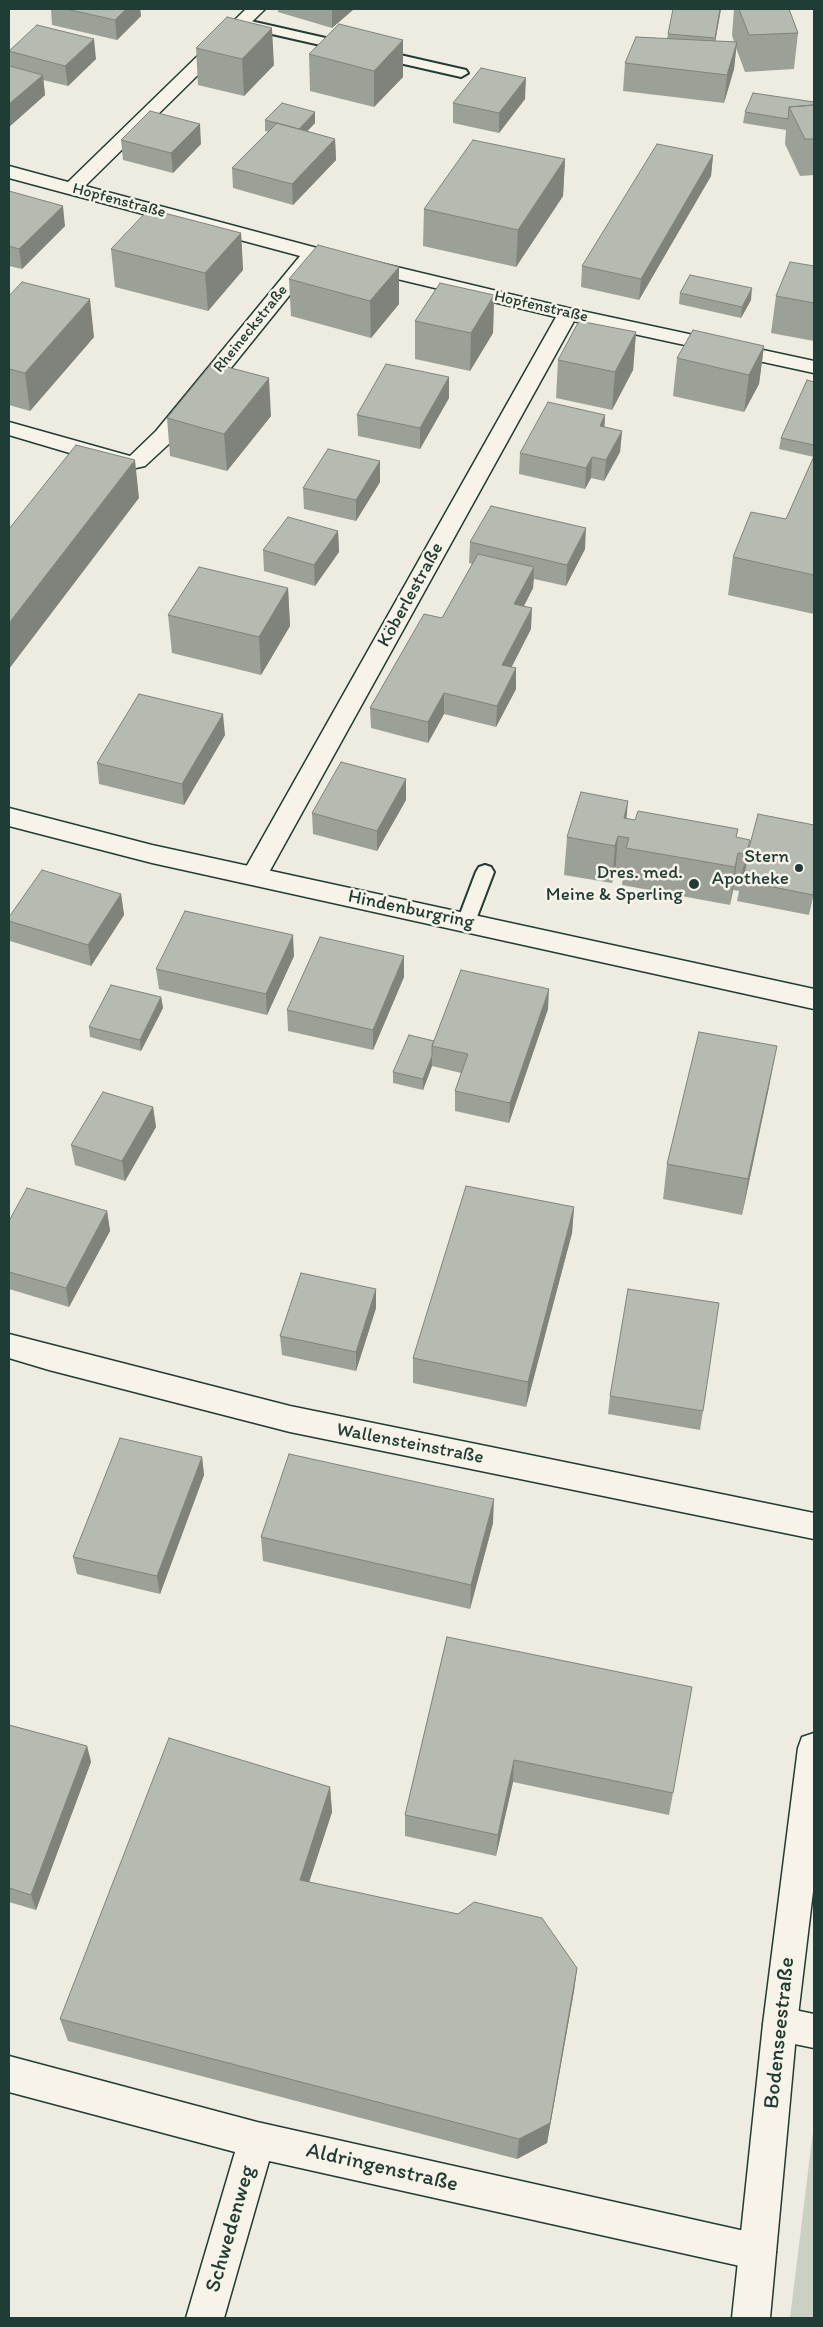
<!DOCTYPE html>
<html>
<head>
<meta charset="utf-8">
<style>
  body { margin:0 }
  #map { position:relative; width:823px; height:2327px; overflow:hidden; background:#eeece1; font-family:Itim,sans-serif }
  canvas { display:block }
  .frame { position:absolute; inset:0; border:10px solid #1f3d34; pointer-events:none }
</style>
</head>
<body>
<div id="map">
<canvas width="823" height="2327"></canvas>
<div class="frame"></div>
</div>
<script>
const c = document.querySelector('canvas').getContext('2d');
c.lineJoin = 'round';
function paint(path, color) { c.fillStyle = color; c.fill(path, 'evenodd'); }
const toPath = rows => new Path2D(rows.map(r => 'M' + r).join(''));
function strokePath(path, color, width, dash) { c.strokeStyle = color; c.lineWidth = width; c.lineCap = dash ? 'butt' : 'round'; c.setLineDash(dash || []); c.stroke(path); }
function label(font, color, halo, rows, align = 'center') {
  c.font = font + ' Itim,sans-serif'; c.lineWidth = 5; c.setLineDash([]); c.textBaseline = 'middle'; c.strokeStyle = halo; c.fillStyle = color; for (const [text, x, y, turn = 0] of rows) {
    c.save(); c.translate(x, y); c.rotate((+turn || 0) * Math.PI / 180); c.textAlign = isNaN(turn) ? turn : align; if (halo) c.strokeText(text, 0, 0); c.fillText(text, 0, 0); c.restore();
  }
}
const green = toPath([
  [814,2122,814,2318,790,2318,814,2123]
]);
const lane = toPath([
  [246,20,352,44,354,47,347,51,241,27,240,24,241,21,246,20],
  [378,50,466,70,468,73,461,77,373,57,371,54,373,51,378,50],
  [485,865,491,867,494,872,475,922,473,927,466,929,459,927,457,922,476,872,479,867,485,865]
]);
const street = toPath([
  [246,9,265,9,85,186,317,248,568,308,814,361,814,373,574,321,267,876,263,882,254,885,245,882,241,876,556,317,318,260,172,441,145,466,127,470,9,435,9,422,130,456,156,431,300,256,9,178,9,166,68,182,246,9],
  [9,1334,290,1406,814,1513,814,1539,290,1432,49,1370,9,1358,9,1334],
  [780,2007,814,2014,814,2048,780,2041,768,2036,763,2024,768,2012,780,2007],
  [9,2056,257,2122,758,2234,771,2239,776,2252,771,2265,758,2270,269,2161,224,2318,186,2318,235,2152,9,2092,9,2056]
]);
const secondary = toPath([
  [9,808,152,845,814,989,814,1009,152,863,9,826,9,808],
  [814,1733,814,1883,797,2024,770,2318,732,2318,763,2024,798,1748,802,1737,814,1733]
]);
const wall = toPath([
  [51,9,140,9,141,16,117,40,52,25],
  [278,9,354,9,332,28,278,12],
  [721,9,715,41,734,42,732,35,734,9,789,9,798,33,794,69,745,72,736,48,734,69,724,103,623,91,625,63,667,39,668,34],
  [196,48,274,65,244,96,198,85],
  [9,51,96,59,68,86,43,80,45,95,9,127,9,66,10,66],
  [309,54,403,77,374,107,310,91],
  [525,99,499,133,453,123,453,103],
  [814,102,814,175,800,176,785,144,786,130,743,123,745,112],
  [265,120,315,123,307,131,335,139,336,160,293,205,233,188,232,168,269,132,265,131],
  [121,140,201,144,173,173,123,160],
  [713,155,711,176,639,300,581,287,582,266],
  [565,159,563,196,516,267,423,246,424,209],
  [9,191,65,226,22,269,9,266],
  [241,233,243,270,208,311,115,287,111,249],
  [814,266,814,341,771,333,776,296],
  [399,267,399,304,371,338,291,316,289,279],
  [680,293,751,300,741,318,679,304],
  [494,295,493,333,470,371,415,359,415,321],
  [9,296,94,337,30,411,9,405],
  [636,332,633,370,612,410,556,398,558,360],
  [764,346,759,384,744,412,673,396,677,358],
  [449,377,449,398,420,449,358,436,357,415],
  [814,382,814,614,728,595,733,557,786,519,814,457,779,449,781,438],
  [605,415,604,427,622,431,620,452,604,481,591,478,585,489,519,474,520,453],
  [271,416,227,471,170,456,167,418],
  [380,461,380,482,356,521,304,509,303,488],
  [338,531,339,552,315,586,264,571,263,550],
  [470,542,585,549,566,586,534,579,533,588,524,606,531,629,511,667,516,689,496,727,444,714,428,743,371,728,370,708,442,618,472,564,469,563],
  [288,588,290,626,261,675,172,653,168,615],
  [225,735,184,805,99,784,97,763],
  [406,800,377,851,313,834,312,813],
  [627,819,635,820,738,829,736,838,748,852,814,825,814,893,809,915,737,901,739,891,733,890,730,905,622,885,623,875,615,873,612,883,564,875,567,837],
  [121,894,124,915,91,966,10,941,9,935,9,917],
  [294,956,267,1015,159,989,156,969],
  [404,977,373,1050,288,1031,287,1010],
  [161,997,163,1008,141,1051,90,1037,89,1027],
  [548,1009,509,1123,455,1111,455,1091,461,1073,432,1066,423,1090,393,1083,393,1072,434,1041],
  [770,1082,742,1215,663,1199,667,1164],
  [153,1107,156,1127,125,1181,75,1165,71,1145],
  [574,1207,572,1233,526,1407,413,1383,413,1358],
  [107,1211,110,1231,69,1307,9,1289,9,1221],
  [376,1289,376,1308,356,1371,282,1355,280,1336],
  [610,1396,703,1411,700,1430,608,1414],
  [202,1457,204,1475,160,1594,77,1574,73,1557],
  [493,1523,470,1609,263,1561,261,1537],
  [447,1637,673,1793,669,1815,513,1782,496,1856,405,1836,405,1815],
  [9,1725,87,1746,91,1762,36,1910,9,1902],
  [330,1787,332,1812,309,1882,577,1968,574,1991,547,2143,517,2159,68,2041,60,2019]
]);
const shadedWall = toPath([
  [126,9,140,9,141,16,117,40,115,20],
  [332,9,354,9,332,28],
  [720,9,721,9,714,49,715,38],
  [272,28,274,65,244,96,242,59],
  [94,39,96,59,68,86,65,66],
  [403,40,403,77,374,107,374,71],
  [737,42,734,69,724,103,727,75],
  [43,75,45,95,9,127,9,104],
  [526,78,525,99,499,133,499,113],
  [315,112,315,123,299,140,299,129],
  [200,124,201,144,173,173,171,153],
  [335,139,336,160,293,205,292,184],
  [713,155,711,176,639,300,641,279],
  [565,159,563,196,516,267,518,230],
  [63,206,65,226,22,269,19,249],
  [241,233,243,270,208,311,205,273],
  [399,267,399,304,371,338,370,301],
  [752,288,751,300,741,318,742,307],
  [494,295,493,333,470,371,471,333],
  [90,299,94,337,30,411,25,373],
  [636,332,633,370,612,410,615,372],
  [764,346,759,384,744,412,749,375],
  [449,377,449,398,420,449,420,428],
  [269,378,271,416,227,471,224,434],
  [605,415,604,436,600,426],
  [622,431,620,452,604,481,606,460],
  [592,457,591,478,585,489,586,468],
  [135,460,139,498,9,669,9,623],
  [380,461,380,482,356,521,356,500],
  [586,528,585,549,566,586,567,565],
  [338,531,339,552,315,586,314,565],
  [534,567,533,588,514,625,514,604],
  [288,588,290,626,261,675,259,637],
  [532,608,531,629,502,686,502,665],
  [516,668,516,689,496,727,497,706],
  [444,693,444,714,428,743,428,722],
  [223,714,225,735,184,805,182,784],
  [406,779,406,800,377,851,377,831],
  [628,801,625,837,624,818],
  [618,836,615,873,612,883,615,846],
  [750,840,744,877,743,881,742,881,746,854],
  [738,853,733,890,730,905,735,867],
  [121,894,124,915,91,966,88,945],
  [293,935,294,956,267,1015,266,994],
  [404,956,404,977,373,1050,373,1030],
  [549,989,548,1009,509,1123,510,1103],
  [161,997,163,1008,141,1051,140,1040],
  [777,1046,770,1082,742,1215,748,1179],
  [432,1056,432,1066,423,1090,423,1079],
  [153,1107,156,1127,125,1181,122,1161],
  [574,1207,572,1233,526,1407,528,1382],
  [107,1211,110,1231,69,1307,66,1288],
  [376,1289,376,1308,356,1371,356,1352],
  [202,1457,204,1475,160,1594,157,1576],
  [494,1499,493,1523,470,1609,471,1585],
  [87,1746,91,1762,36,1910,31,1895],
  [514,1760,513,1782,496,1856,498,1835],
  [330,1787,332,1812,302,1904,300,1880],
  [577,1968,574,1991,547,2143,517,2159,519,2139]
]);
const building = toPath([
  [66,9,126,9,115,20,66,9],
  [673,9,720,9,715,38,668,34,673,9],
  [739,9,789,9,798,33,749,35,739,9],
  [227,17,272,28,242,59,196,48,227,17],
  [339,24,403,40,374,71,309,54,339,24],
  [37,25,94,39,65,66,9,51,37,25],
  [636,37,737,42,727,75,625,63,636,37],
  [9,66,43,75,9,104,9,66],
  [481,68,526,78,499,113,453,103,481,68],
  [753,93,814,102,814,105,789,107,788,119,745,112,753,93],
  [282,103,315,112,299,129,265,120,282,103],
  [814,105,814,139,805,139,789,107,814,105],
  [150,111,200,124,171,153,121,140,150,111],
  [277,123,335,139,292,184,232,168,277,123],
  [473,140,565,159,518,230,424,209,473,140],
  [657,144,713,155,641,279,582,266,657,144],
  [9,191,63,206,19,249,9,246,9,191],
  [149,209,241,233,205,273,111,249,149,209],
  [318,245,399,267,370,301,289,279,318,245],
  [790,262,814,266,814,303,776,296,790,262],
  [690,275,752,288,742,307,680,293,690,275],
  [22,282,90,299,25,373,9,369,9,296,22,282],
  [440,283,494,295,471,333,415,321,440,283],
  [579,321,636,332,615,372,558,360,579,321],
  [693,330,764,346,749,375,677,358,693,330],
  [212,363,269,378,224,434,167,418,212,363],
  [386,364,449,377,420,428,357,415,386,364],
  [807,380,814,382,814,445,781,438,807,380],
  [548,402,605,415,600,426,622,431,606,460,592,457,586,468,520,453,548,402],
  [76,445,135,460,9,623,9,529,76,445],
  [328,449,380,461,356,500,303,488,328,449],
  [814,456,814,575,733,557,751,512,786,519,814,456],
  [491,506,586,528,567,565,470,542,491,506],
  [288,517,338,531,314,565,263,550,288,517],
  [478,554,534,567,514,604,532,608,502,665,516,668,497,706,444,693,428,722,370,708,424,614,442,618,478,554],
  [199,567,288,588,259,637,168,615,199,567],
  [139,694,223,714,182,784,97,763,139,694],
  [341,762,406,779,377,831,312,813,341,762],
  [581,792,628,801,624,818,635,820,638,811,738,829,736,837,750,840,746,854,738,853,735,867,626,848,629,838,618,836,615,846,567,837,581,792],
  [758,814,814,825,814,888,813,895,743,881,748,852,758,814],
  [744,867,742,881,740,881,744,867],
  [42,870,121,894,88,945,9,921,9,917,42,870],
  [185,911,293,935,266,994,156,969,185,911],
  [320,937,404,956,373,1030,287,1010,320,937],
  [461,970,549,989,510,1103,455,1091,468,1054,432,1046,461,970],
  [111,985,161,997,140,1040,89,1027,111,985],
  [699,1032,777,1046,748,1179,667,1164,699,1032],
  [409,1035,434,1041,432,1046,432,1056,423,1079,393,1072,409,1035],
  [103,1092,153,1107,122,1161,71,1145,103,1092],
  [466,1186,574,1207,528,1382,413,1358,466,1186],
  [27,1188,107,1211,66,1288,9,1272,9,1221,27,1188],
  [301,1273,376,1289,356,1352,280,1336,301,1273],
  [628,1289,719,1303,703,1411,610,1396,628,1289],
  [120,1438,202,1457,157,1576,73,1557,120,1438],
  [289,1454,494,1499,471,1585,261,1537,289,1454],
  [447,1637,692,1687,673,1793,514,1760,498,1835,405,1815,447,1637],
  [9,1725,87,1746,31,1895,9,1888,9,1725],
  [169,1738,330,1787,300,1880,458,1914,474,1902,542,1918,577,1968,550,2123,519,2139,60,2019,169,1738]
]);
const markers = [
  [799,868,5,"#1f3d34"],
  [694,884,6,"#1f3d34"]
];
const farStreetnames = [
  ["Hopfenstraße",119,201,15],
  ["Hopfenstraße",541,307,13],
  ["Rheineckstraße",251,329,-51]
];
const streetNames = [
  ["Köberlestraße",411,595,-61],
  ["Hindenburgring",411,910,12],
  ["Wallensteinstraße",410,1444,11]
];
const poiNames = [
  ["Stern",789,857],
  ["Apotheke",789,879],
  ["Dres. med.",683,873],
  ["Meine & Sperling",683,895]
];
const nearStreetnames = [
  ["Bodenseestraße",780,2033,-84],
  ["Aldringenstraße",382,2168,13],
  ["Schwedenweg",231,2229,-74]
];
paint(green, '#cccfc4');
strokePath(lane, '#1f3d34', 4);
strokePath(street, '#1f3d34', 3);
strokePath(secondary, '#1f3d34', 3);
paint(lane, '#f7f3e8');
paint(street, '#f7f3e8');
paint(secondary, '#f7f3e8');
paint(wall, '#9ca197');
paint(shadedWall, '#7f837b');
paint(building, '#b5bbb0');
strokePath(building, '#7f837b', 1);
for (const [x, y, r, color] of markers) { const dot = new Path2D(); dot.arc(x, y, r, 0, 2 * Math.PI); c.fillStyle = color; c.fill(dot); strokePath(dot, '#f7f3e8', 2); }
label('16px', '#1f3d34', '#f7f3e8', farStreetnames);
label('19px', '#1f3d34', '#f7f3e8', streetNames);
label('19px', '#1f3d34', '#f7f3e8', poiNames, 'right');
label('22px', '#1f3d34', '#f7f3e8', nearStreetnames);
</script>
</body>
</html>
